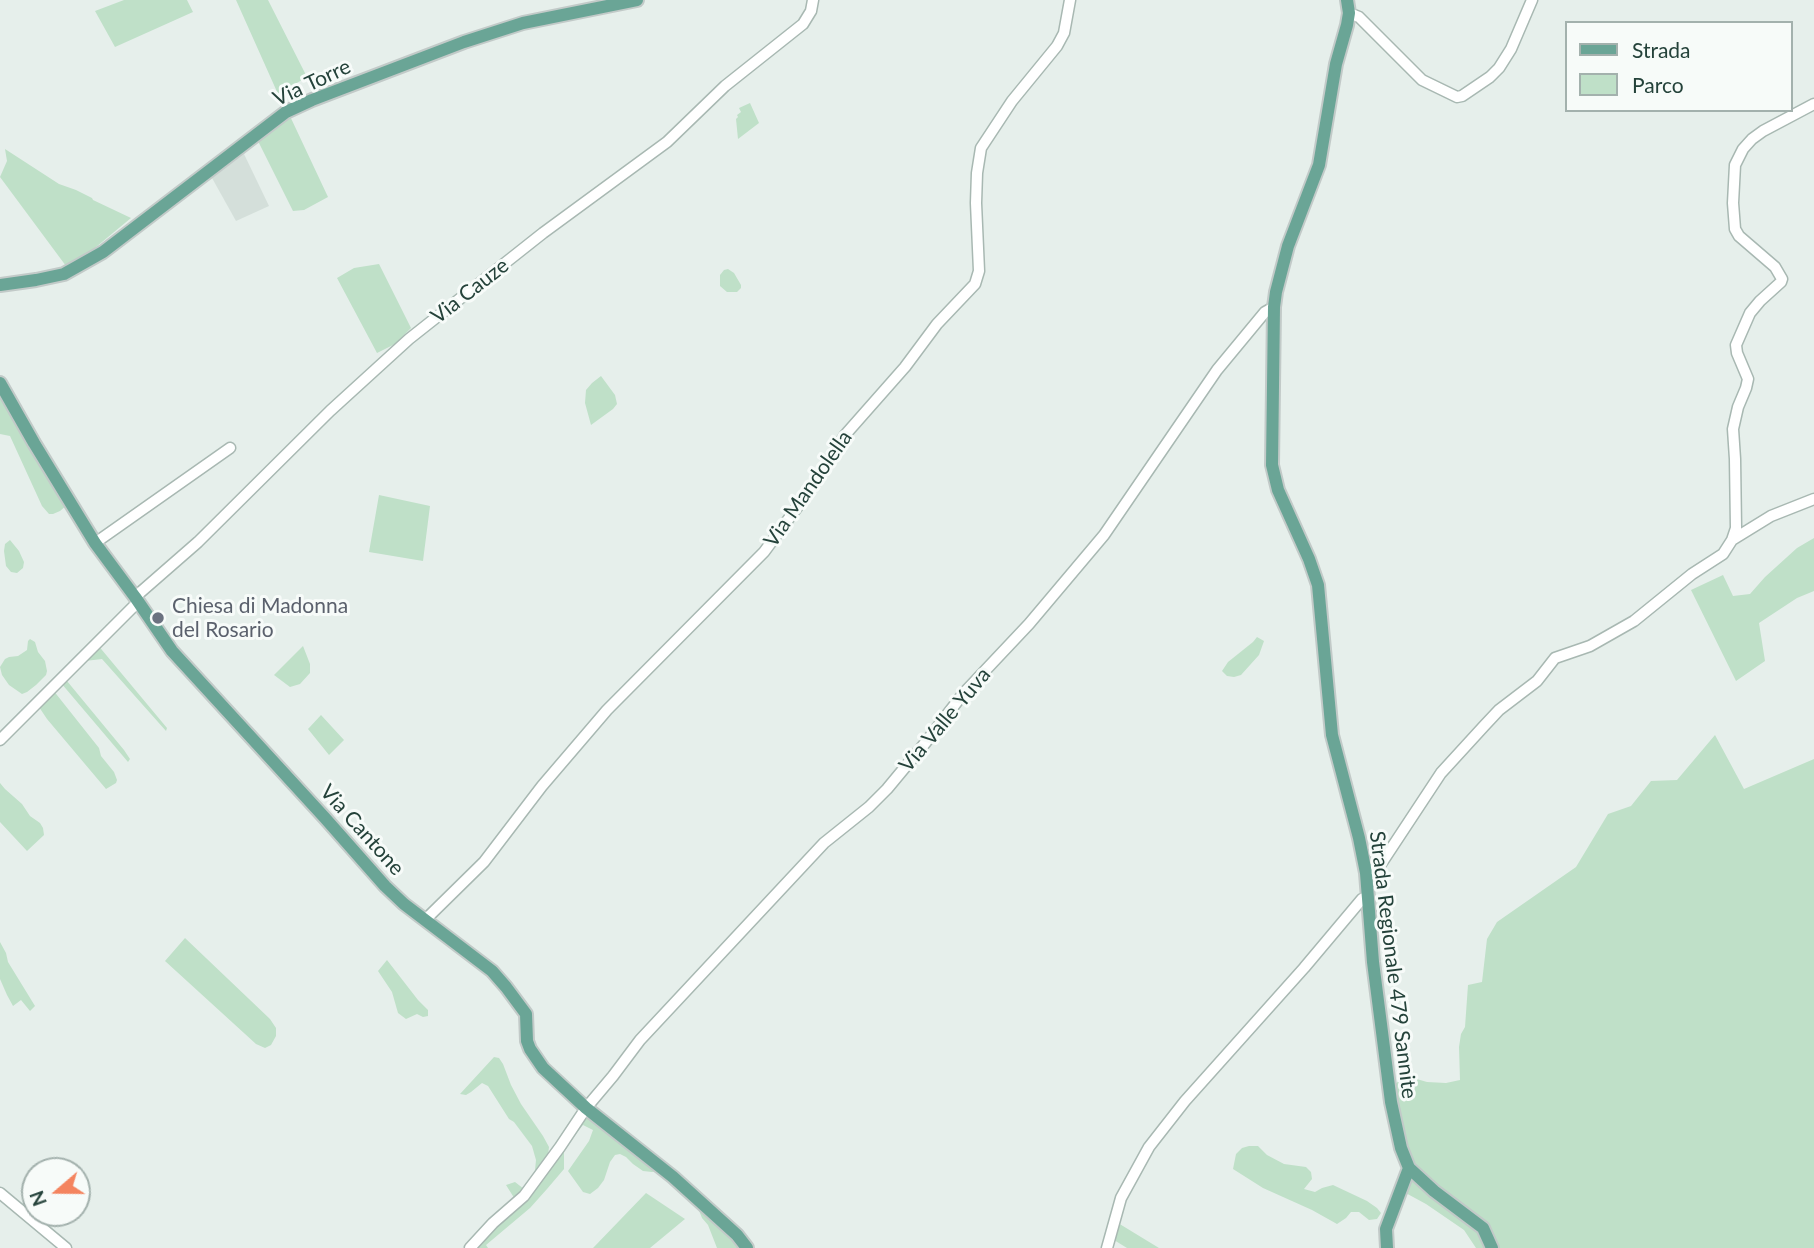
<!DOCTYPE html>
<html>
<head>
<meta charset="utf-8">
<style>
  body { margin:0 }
  #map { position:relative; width:1814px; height:1248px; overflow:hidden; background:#e6efeb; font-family:Lato,sans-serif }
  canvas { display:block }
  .legend { position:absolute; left:1565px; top:21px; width:228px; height:91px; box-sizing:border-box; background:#f7fbf9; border:2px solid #a3b1ad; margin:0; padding:9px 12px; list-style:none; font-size:21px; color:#24423a }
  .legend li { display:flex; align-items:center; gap:14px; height:35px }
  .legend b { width:35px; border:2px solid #a3b1ad }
  .north { position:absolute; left:21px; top:1157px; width:70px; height:70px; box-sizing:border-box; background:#f7fbf9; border:2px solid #a3b1ad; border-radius:50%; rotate:250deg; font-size:19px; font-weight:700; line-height:28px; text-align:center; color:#24423a }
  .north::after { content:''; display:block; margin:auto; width:24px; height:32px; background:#f4845f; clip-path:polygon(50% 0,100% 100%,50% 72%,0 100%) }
</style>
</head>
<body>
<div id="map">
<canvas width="1814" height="1248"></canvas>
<ul class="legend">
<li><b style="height:9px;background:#6aa596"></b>Strada</li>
<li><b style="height:19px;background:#bfe0c8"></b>Parco</li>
</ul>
<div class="north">N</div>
</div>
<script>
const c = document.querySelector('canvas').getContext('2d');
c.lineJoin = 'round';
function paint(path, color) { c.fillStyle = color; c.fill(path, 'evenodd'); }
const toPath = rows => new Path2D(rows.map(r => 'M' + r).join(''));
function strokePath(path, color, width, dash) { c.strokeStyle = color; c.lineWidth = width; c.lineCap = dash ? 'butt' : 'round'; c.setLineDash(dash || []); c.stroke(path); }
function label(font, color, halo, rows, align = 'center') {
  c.font = font + ' Lato,sans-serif'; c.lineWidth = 6; c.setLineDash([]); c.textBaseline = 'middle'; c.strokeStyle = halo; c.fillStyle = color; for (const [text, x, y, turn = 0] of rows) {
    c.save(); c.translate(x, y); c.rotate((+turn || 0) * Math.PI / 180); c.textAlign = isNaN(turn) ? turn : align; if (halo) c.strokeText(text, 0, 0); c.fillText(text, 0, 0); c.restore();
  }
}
const built = toPath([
  [244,154,269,206,236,221,212,178]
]);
const green = toPath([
  [124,0,187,0,193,12,115,47,95,11],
  [236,0,268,0,307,77,278,94],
  [750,103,759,123,738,139,736,119,738,117,737,115,741,112,739,108],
  [289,114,328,197,304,210,293,211,256,137],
  [5,149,59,184,76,190,92,198,93,200,131,218,90,252,66,266,0,177,7,161],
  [379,264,411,328,395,344,377,353,337,278,354,268],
  [728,269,734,273,741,285,741,288,737,292,727,292,720,286,720,275,724,270],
  [601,376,615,395,617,404,613,409,591,425,585,403,586,390,592,383],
  [0,388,67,505,60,511,53,514,49,514,42,506,10,436,0,434],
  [379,495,430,506,423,561,369,552],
  [1814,538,1814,591,1797,598,1759,623,1765,661,1736,681,1691,590,1723,575,1733,596,1750,594,1765,577,1797,548],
  [10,540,19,551,24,562,23,568,17,573,11,572,6,566,4,551,5,544],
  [1257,637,1264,641,1259,655,1241,675,1234,677,1227,676,1222,671,1228,662,1253,642],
  [30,639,35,642,38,652,45,661,47,671,46,675,36,685,27,692,22,694,9,685,2,675,0,667,5,659,9,657,18,656,27,650,28,641],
  [97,644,167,728,166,731,102,659,85,661,67,681,124,750,130,759,128,762,61,683],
  [303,646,310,664,310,673,300,684,290,687,274,675],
  [53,690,99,748,101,756,114,772,117,780,116,783,106,789,47,719,37,704],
  [321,715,344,740,329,755,308,729],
  [1715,735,1744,789,1814,759,1814,1248,1498,1248,1487,1225,1437,1187,1418,1169,1406,1147,1394,1085,1399,1081,1413,1078,1427,1082,1446,1083,1460,1080,1459,1047,1461,1034,1465,1027,1468,985,1482,982,1487,939,1497,922,1576,867,1608,814,1631,806,1651,781,1677,780],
  [0,783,5,789,22,804,30,816,40,823,43,828,44,835,27,851,0,822],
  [185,938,270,1019,276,1028,276,1036,271,1045,265,1048,256,1044,165,961],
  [0,942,6,953,8,962,35,1006,30,1011,21,1000,13,1006,7,995,0,979],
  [387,960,418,1000,428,1010,428,1016,423,1017,417,1014,406,1019,398,1013,392,992,378,971],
  [494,1057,499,1058,503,1064,511,1085,521,1104,543,1136,549,1147,548,1155,553,1159,586,1113,657,1171,652,1172,643,1171,633,1164,626,1157,620,1154,615,1155,610,1162,604,1180,598,1188,590,1194,583,1192,568,1171,589,1141,593,1130,583,1125,564,1149,564,1169,547,1189,530,1208,486,1245,488,1248,475,1248,518,1204,506,1185,515,1182,524,1189,533,1179,535,1170,536,1160,532,1146,514,1122,509,1119,488,1086,482,1083,471,1092,466,1095,460,1094],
  [1249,1146,1258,1146,1267,1155,1284,1164,1306,1167,1311,1172,1312,1179,1304,1189,1315,1192,1322,1188,1333,1185,1367,1201,1377,1208,1381,1213,1377,1219,1369,1220,1359,1212,1351,1212,1346,1218,1337,1224,1312,1210,1263,1188,1233,1169,1236,1154,1242,1148],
  [1413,1176,1480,1231,1488,1248,1476,1248,1464,1230,1426,1204,1402,1191],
  [646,1193,685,1219,650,1248,593,1248],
  [698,1203,743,1248,717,1248,708,1225,702,1218,698,1208],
  [1118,1223,1159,1248,1127,1248,1114,1240]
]);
const minor = toPath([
  [1349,13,1359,17,1422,80,1457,97,1462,96,1490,77,1499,68,1511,49,1532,0],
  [1732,540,1736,528,1735,459,1733,429,1738,407,1746,388,1748,379,1737,353,1736,345,1750,313,1760,301,1781,282,1782,279,1775,267,1739,236,1735,229,1733,203,1735,165,1743,149,1752,139,1763,131,1814,104],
  [95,543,230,448],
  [135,597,198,542,330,411,409,339,543,233,667,142,725,86,803,24,811,11,813,0],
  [0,740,138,602],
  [1366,873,1372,872,1379,867,1441,773,1484,726,1499,710,1537,681,1555,658,1590,646,1634,621,1692,574,1723,554,1732,540,1771,516,1814,499],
  [425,920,484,862,542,786,607,710,764,552,813,486,845,435,905,367,937,324,975,284,979,271,976,203,977,173,981,148,1012,101,1057,46,1064,33,1070,0],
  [0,1193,66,1248],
  [470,1248,493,1223,524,1196,560,1147,586,1108,613,1076,640,1040,824,843,869,807,887,789,926,742,963,694,1029,624,1104,535,1217,370,1265,312,1274,307],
  [1107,1248,1121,1198,1149,1147,1185,1101,1304,968,1362,899,1368,896]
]);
const major = toPath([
  [1347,0,1349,13,1347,25,1336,64,1319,165,1288,246,1276,292,1274,307,1272,465,1278,490,1309,559,1318,585,1332,735,1359,838,1366,873,1373,962,1391,1102,1401,1148,1409,1168,1434,1191,1483,1228,1492,1248],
  [0,285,36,280,64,274,103,252,286,112,312,100,464,42,523,23,637,0],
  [0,383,34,443,95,543,135,597,172,651,325,818,385,886,404,904,492,971,506,987,526,1014,527,1041,530,1049,543,1068,586,1108,673,1177,737,1235,747,1248],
  [1387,1248,1386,1229,1409,1168]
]);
const markers = [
  [158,618,7,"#6b7280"]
];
const streetNames = [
  ["Via Torre",312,83,-25],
  ["Via Cauze",470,291,-38],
  ["Via Mandolella",808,489,-55],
  ["Via Valle Yuva",945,720,-50],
  ["Via Cantone",362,830,48],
  ["Strada Regionale 479 Sannite",1393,965,83]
];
const worshipNames = [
  ["Chiesa di Madonna",172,606],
  ["del Rosario",172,630]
];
paint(built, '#d4dfda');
paint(green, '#bfe0c8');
strokePath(minor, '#a8b8b2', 13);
strokePath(major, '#c2cac8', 16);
strokePath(minor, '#fff', 10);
strokePath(major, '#6aa596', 12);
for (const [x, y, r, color] of markers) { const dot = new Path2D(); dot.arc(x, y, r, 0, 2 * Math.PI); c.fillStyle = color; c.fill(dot); strokePath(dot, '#f7fbf9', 2.5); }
label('21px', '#24423a', '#f7fbf9', streetNames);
label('21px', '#5b616d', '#f7fbf9', worshipNames, 'left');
</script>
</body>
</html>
